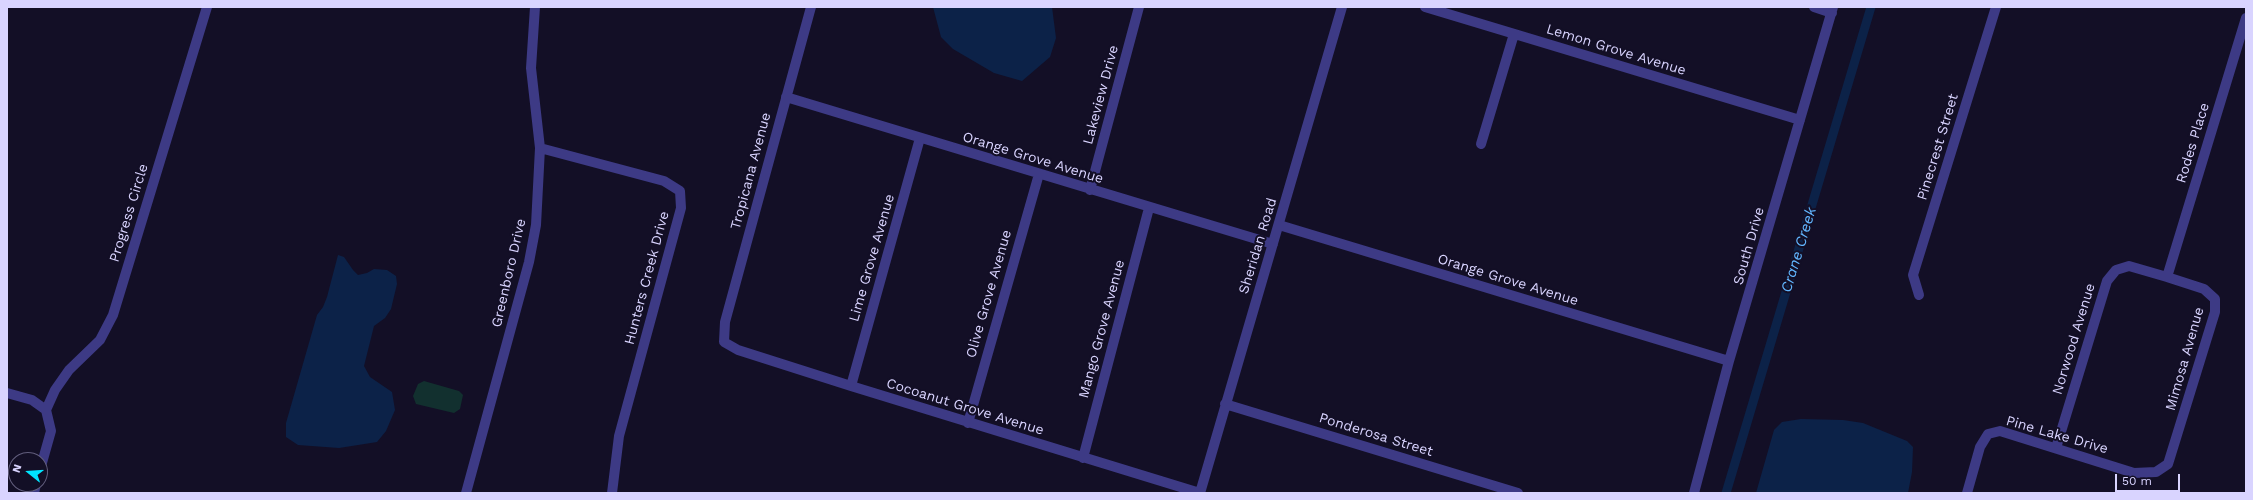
<!DOCTYPE html>
<html>
<head>
<meta charset="utf-8">
<style>
  body { margin:0 }
  #map { position:relative; width:2253px; height:500px; overflow:hidden; background:#130f26; font-family:"Work Sans",sans-serif }
  canvas { display:block }
  .frame { position:absolute; inset:0; border:8px solid #d9d4ff; pointer-events:none }
  .north { position:absolute; left:8px; top:452px; width:40px; height:40px; box-sizing:border-box; background:#130f26; border:1px solid #625e7d; border-radius:50%; rotate:287deg; font-size:11px; font-weight:700; line-height:16px; text-align:center; color:#d9d4ff }
  .north::after { content:''; display:block; margin:auto; width:14px; height:18px; background:#00e5ff; clip-path:polygon(50% 0,100% 100%,50% 72%,0 100%) }
  .scale { position:absolute; left:2115px; top:474px; width:65px; height:18px; box-sizing:border-box; border:2px solid #d9d4ff; border-top:0; padding-left:5px; font-size:12px; line-height:14px; white-space:nowrap; color:#d9d4ff; -webkit-text-stroke:3px #130f26; paint-order:stroke }
</style>
</head>
<body>
<div id="map">
<canvas width="2253" height="500"></canvas>
<div class="frame"></div>
<div class="north">N</div>
<div class="scale">50 m</div>
</div>
<script>
const c = document.querySelector('canvas').getContext('2d');
c.lineJoin = 'round';
function paint(path, color) { c.fillStyle = color; c.fill(path, 'evenodd'); }
const toPath = rows => new Path2D(rows.map(r => 'M' + r).join(''));
function strokePath(path, color, width, dash) { c.strokeStyle = color; c.lineWidth = width; c.lineCap = dash ? 'butt' : 'round'; c.setLineDash(dash || []); c.stroke(path); }
function label(font, color, halo, rows, align = 'center') {
  c.font = font + ' "Work Sans",sans-serif'; c.lineWidth = 4; c.setLineDash([]); c.textBaseline = 'middle'; c.strokeStyle = halo; c.fillStyle = color; for (const [text, x, y, turn = 0] of rows) {
    c.save(); c.translate(x, y); c.rotate((+turn || 0) * Math.PI / 180); c.textAlign = isNaN(turn) ? turn : align; if (halo) c.strokeText(text, 0, 0); c.fillText(text, 0, 0); c.restore();
  }
}
const green = toPath([
  [424,381,459,391,463,395,460,409,454,413,416,404,413,396,418,384]
]);
const water = toPath([
  [933,7,1052,7,1056,38,1050,57,1022,81,994,73,953,49,941,37],
  [338,255,344,257,353,270,358,275,367,273,374,269,387,270,396,276,397,284,391,309,385,318,374,326,364,366,370,377,392,392,395,410,386,431,377,442,339,448,298,445,286,437,286,423,317,315,323,307,327,297],
  [1801,419,1843,420,1863,423,1907,441,1913,447,1912,472,1908,493,1756,493,1774,430,1782,422]
]);
const canal = toPath([
  [1726,493,1871,7]
]);
const minor = toPath([
  [811,7,725,322,724,342,738,350,851,386,1200,493],
  [1425,7,1800,120],
  [1814,7,1832,13],
  [786,97,1273,244],
  [1481,144,1514,34],
  [540,148,664,181,680,191,681,208,619,436,612,493],
  [1090,190,1139,7],
  [1279,225,1729,361],
  [2167,277,2246,18],
  [1919,295,1913,275,1996,7],
  [851,386,920,138],
  [7,393,32,400,46,410,51,431,40,470],
  [1225,404,1518,493],
  [46,410,55,390,69,370,100,340,113,315,207,7],
  [968,423,1039,174],
  [1083,458,1149,208],
  [34,493,36,484],
  [466,493,529,262,536,225,540,148,531,68,535,7],
  [1200,493,1342,7],
  [1694,493,1729,361,1833,7],
  [1967,493,1980,447,1988,434,2000,431,2134,473,2156,472,2168,464,2215,312,2215,299,2204,289,2167,277,2129,266,2116,270,2107,281,2056,448]
]);
const streetNames = [
  ["Lemon Grove Avenue",1616,50,17],
  ["Lakeview Drive",1101,95,-75],
  ["Rodes Place",2193,143,-73],
  ["Pinecrest Street",1938,147,-73],
  ["Orange Grove Avenue",1033,158,17],
  ["Tropicana Avenue",751,171,-75],
  ["Progress Circle",129,213,-73],
  ["Sheridan Road",1258,246,-73],
  ["South Drive",1749,246,-74],
  ["Lime Grove Avenue",872,258,-74],
  ["Greenboro Drive",509,273,-77],
  ["Hunters Creek Drive",647,278,-75],
  ["Orange Grove Avenue",1508,280,17],
  ["Olive Grove Avenue",989,294,-74],
  ["Mango Grove Avenue",1102,329,-75],
  ["Norwood Avenue",2074,339,-73],
  ["Mimosa Avenue",2185,359,-74],
  ["Cocoanut Grove Avenue",965,407,17],
  ["Ponderosa Street",1376,435,17],
  ["Pine Lake Drive",2057,435,16]
];
const waterNames = [
  ["Crane Creek",1799,250,-73]
];
paint(green, '#12302f');
paint(water, '#0c2248');
strokePath(canal, '#0c2248', 9);
strokePath(minor, '#3d3a85', 10);
label('14px', '#d9d4ff', '#130f26', streetNames);
label('italic 15px', '#62b6ff', '#130f26', waterNames);
</script>
</body>
</html>
